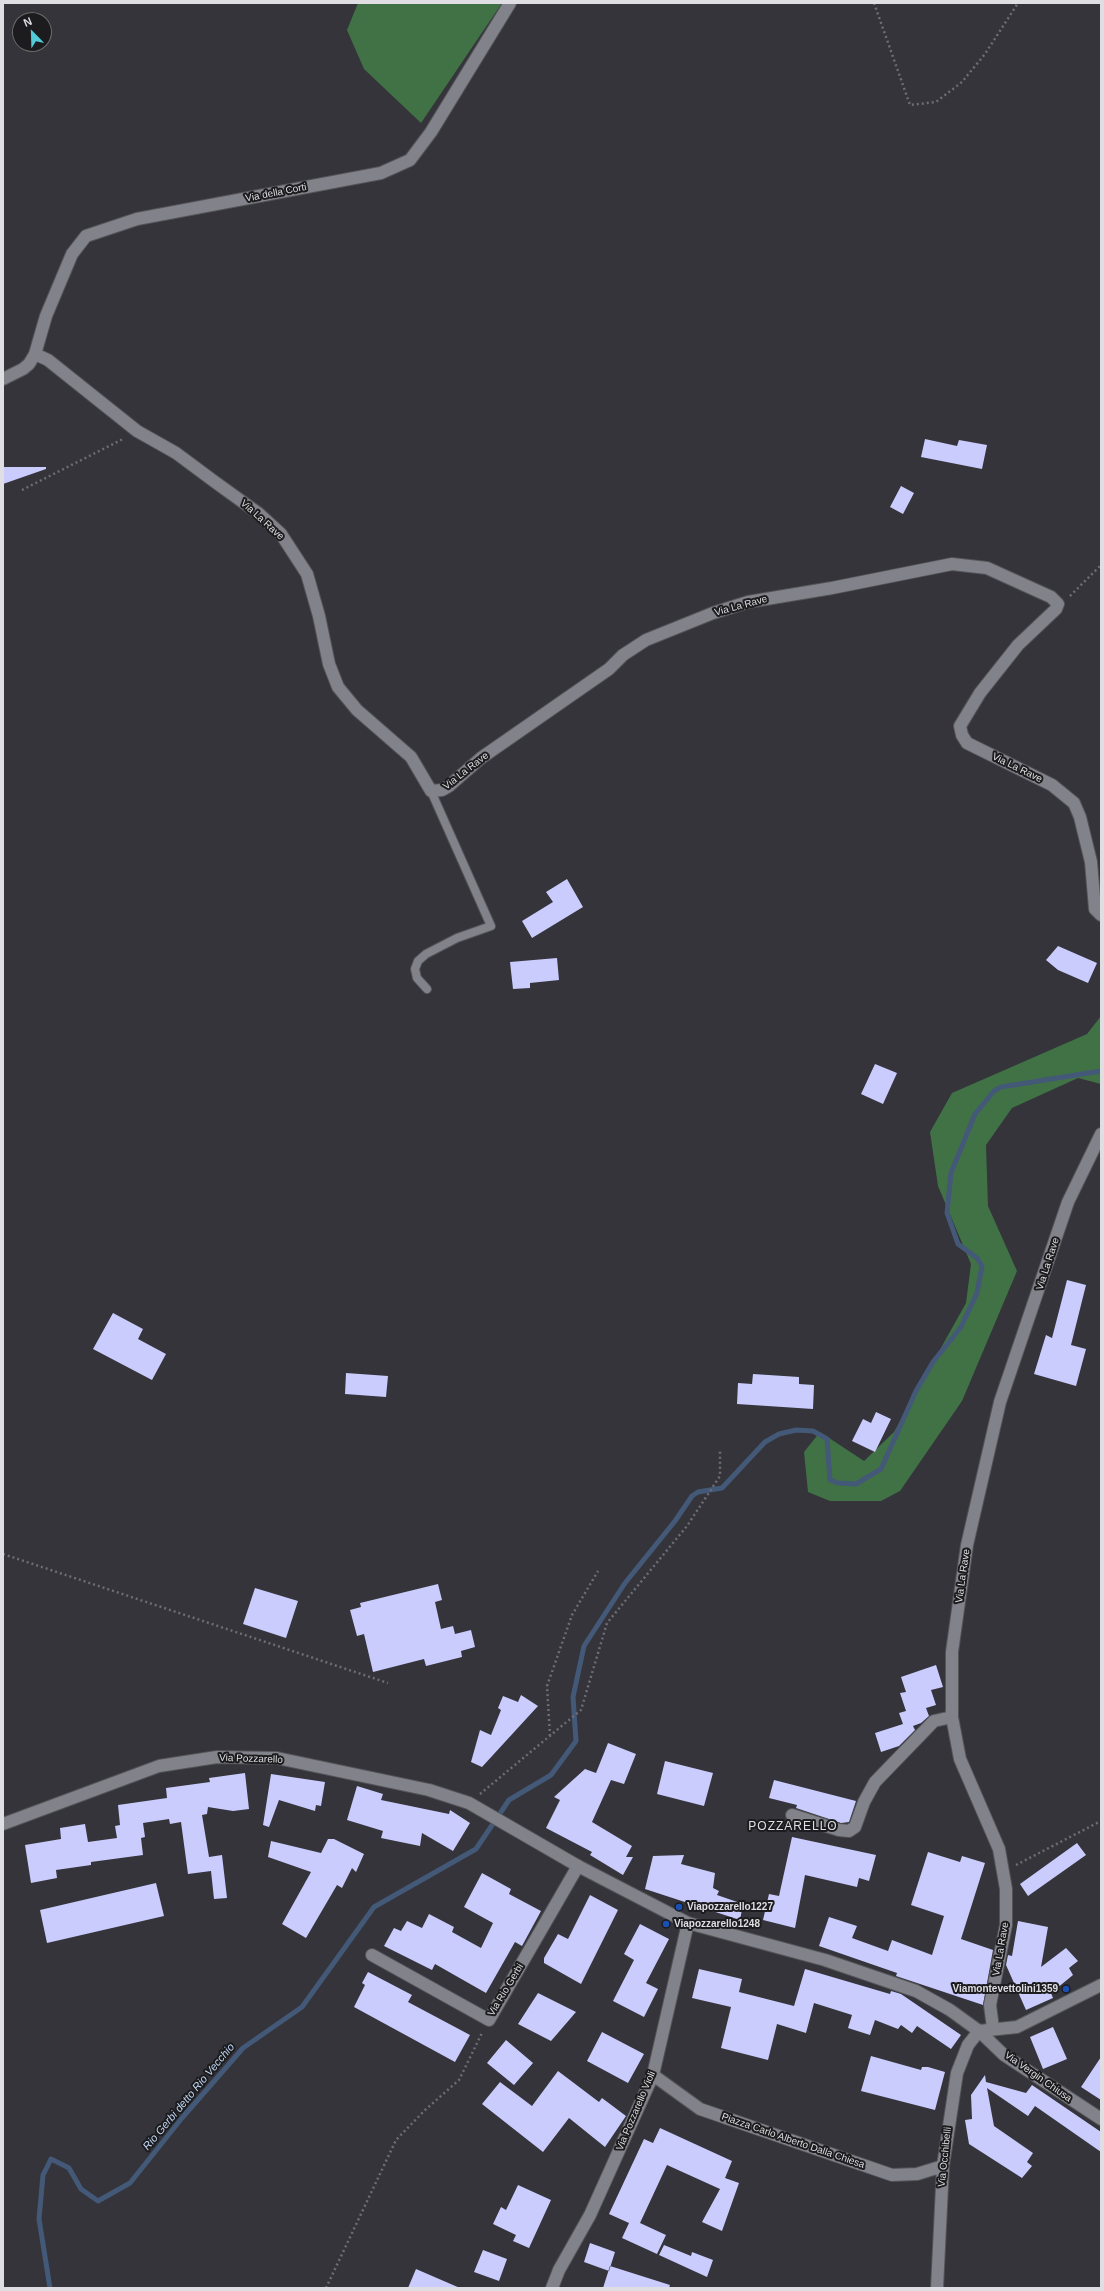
<!DOCTYPE html>
<html>
<head>
<meta charset="utf-8">
<style>
  body { margin:0 }
  #map { position:relative; width:1104px; height:2291px; overflow:hidden; background:#34343a; font-family:Arial,sans-serif }
  canvas { display:block }
  .frame { position:absolute; inset:0; border:4px solid #dfdfe3; pointer-events:none }
  .north { position:absolute; left:12px; top:12px; width:40px; height:40px; box-sizing:border-box; background:#1c1c1f; border:1px solid #6a6a6d; border-radius:50%; rotate:337deg; font-size:11px; font-weight:700; line-height:16px; text-align:center; color:#dfdfe3 }
  .north::after { content:''; display:block; margin:auto; width:14px; height:18px; background:#52cbd8; clip-path:polygon(50% 0,100% 100%,50% 72%,0 100%) }
</style>
</head>
<body>
<div id="map">
<canvas width="1104" height="2291"></canvas>
<div class="frame"></div>
<div class="north">N</div>
</div>
<script>
const c = document.querySelector('canvas').getContext('2d');
c.lineJoin = 'round';
function paint(path, color) { c.fillStyle = color; c.fill(path, 'evenodd'); }
const toPath = rows => new Path2D(rows.map(r => 'M' + r).join(''));
function strokePath(path, color, width, dash) { c.strokeStyle = color; c.lineWidth = width; c.lineCap = dash ? 'butt' : 'round'; c.setLineDash(dash || []); c.stroke(path); }
function label(font, color, halo, rows, align = 'center') {
  c.font = font + ' Arial,sans-serif'; c.lineWidth = 4; c.setLineDash([]); c.textBaseline = 'middle'; c.strokeStyle = halo; c.fillStyle = color; for (const [text, x, y, turn = 0] of rows) {
    c.save(); c.translate(x, y); c.rotate((+turn || 0) * Math.PI / 180); c.textAlign = isNaN(turn) ? turn : align; if (halo) c.strokeText(text, 0, 0); c.fillText(text, 0, 0); c.restore();
  }
}
const forest = toPath([
  [358,3,502,3,421,123,364,69,347,30],
  [1101,1016,1101,1084,1078,1078,1012,1108,986,1145,988,1206,1017,1271,962,1401,900,1491,881,1501,830,1501,808,1492,804,1452,820,1432,864,1461,894,1432,966,1303,971,1264,938,1186,930,1132,952,1093,1087,1034]
]);
const stream = toPath([
  [50,2288,39,2219,43,2175,51,2159,69,2168,81,2189,98,2201,130,2183,182,2118,243,2048,302,2007,374,1907,476,1849,509,1800,551,1775,576,1741,573,1697,584,1646,625,1583,675,1521,692,1496,698,1492,722,1488,765,1442,779,1434,796,1430,813,1431,827,1439,830,1480,838,1483,856,1484,881,1469,916,1391,933,1362,961,1327,977,1293,982,1266,977,1258,958,1244,947,1213,951,1173,975,1114,994,1091,1001,1087,1101,1071]
]);
const building = toPath([
  [925,439,957,446,959,440,987,445,982,469,921,457],
  [3,467,46,467,46,469,3,484],
  [901,486,914,493,903,514,890,507],
  [567,879,583,907,532,938,522,921,553,902,546,892],
  [1058,946,1097,963,1088,983,1058,970,1046,960],
  [557,958,559,980,530,983,530,988,513,989,510,962],
  [875,1064,897,1073,883,1104,861,1094],
  [1067,1280,1086,1285,1071,1345,1086,1349,1076,1386,1034,1374,1046,1335,1052,1338],
  [113,1313,143,1329,138,1339,166,1354,152,1380,93,1349],
  [346,1373,388,1376,386,1397,345,1394],
  [753,1374,799,1377,799,1384,814,1385,813,1409,737,1404,738,1383,752,1384],
  [876,1412,891,1419,875,1452,852,1441,863,1419,871,1423],
  [438,1584,442,1600,435,1602,441,1629,453,1626,455,1634,471,1630,475,1647,461,1651,462,1657,426,1666,424,1659,373,1672,364,1634,357,1636,350,1610,361,1607,360,1603],
  [255,1588,298,1601,286,1638,243,1624],
  [936,1665,943,1687,931,1690,936,1705,926,1708,929,1716,921,1723,913,1726,915,1730,899,1746,881,1752,875,1733,903,1724,899,1713,906,1711,900,1693,906,1692,901,1677],
  [521,1695,538,1706,482,1767,471,1762,480,1730,491,1735,501,1710,498,1708,503,1696,518,1702],
  [608,1743,636,1754,624,1784,611,1780,592,1822,632,1846,626,1857,633,1857,623,1875,590,1855,592,1852,546,1828,560,1800,554,1797,585,1769,596,1773],
  [665,1761,713,1773,704,1806,657,1794],
  [245,1773,249,1809,233,1811,208,1807,207,1814,202,1815,209,1857,222,1855,227,1898,214,1899,211,1871,188,1874,181,1822,170,1824,169,1819,143,1823,145,1837,141,1838,143,1855,91,1862,91,1865,56,1870,57,1878,31,1883,25,1845,61,1839,60,1828,85,1824,88,1842,117,1838,115,1826,120,1825,118,1805,167,1798,166,1788,210,1782,209,1778],
  [271,1774,325,1782,321,1806,316,1805,315,1811,279,1800,269,1827,263,1825],
  [774,1780,856,1801,849,1822,841,1823,796,1808,797,1805,769,1798],
  [357,1786,383,1794,381,1800,449,1814,450,1810,470,1823,453,1851,422,1833,420,1846,381,1838,383,1831,347,1820],
  [792,1837,876,1855,869,1881,859,1878,857,1887,805,1875,795,1928,763,1920,769,1894,779,1896],
  [328,1839,334,1839,364,1854,356,1872,352,1868,342,1888,337,1885,306,1938,282,1924,311,1872,268,1857,271,1841,321,1853],
  [1077,1843,1086,1855,1028,1896,1020,1884],
  [928,1852,960,1862,962,1856,985,1863,961,1939,993,1950,983,2005,896,1976,897,1973,819,1946,829,1917,857,1926,852,1938,888,1951,892,1940,932,1955,944,1916,911,1905],
  [684,1855,681,1864,715,1873,713,1888,719,1891,717,1895,743,1904,740,1920,645,1889,653,1856],
  [482,1873,511,1889,509,1894,541,1911,522,1946,515,1942,486,1993,435,1964,432,1970,384,1946,394,1928,401,1931,407,1921,422,1928,429,1914,454,1927,452,1932,481,1948,493,1923,464,1907],
  [156,1883,164,1916,47,1943,40,1910],
  [590,1895,618,1910,581,1984,544,1963,544,1958,558,1934,568,1939],
  [1018,1921,1048,1927,1041,1967,1066,1948,1078,1961,1069,1968,1073,1975,1051,1993,1053,1998,1026,2010,1006,1965,1008,1955,1012,1956],
  [640,1924,669,1939,646,1983,658,1989,644,2017,613,2001,634,1960,624,1954],
  [699,1969,742,1979,739,1992,794,2006,805,1969,890,1994,891,1991,901,1994,961,2035,951,2049,917,2026,912,2033,901,2025,898,2029,875,2020,870,2035,848,2028,852,2015,814,2003,806,2033,777,2024,768,2060,721,2048,731,2007,692,1998],
  [368,1972,412,1995,408,2002,470,2035,455,2062,354,2007,365,1985,362,1983],
  [538,1993,576,2012,551,2041,518,2024],
  [1053,2027,1067,2059,1043,2069,1030,2037],
  [602,2032,644,2054,628,2083,587,2061],
  [506,2040,533,2063,514,2085,487,2063],
  [871,2056,921,2070,922,2067,928,2067,945,2072,935,2110,861,2091],
  [1101,2057,1101,2100,1081,2087],
  [558,2071,599,2102,602,2098,626,2116,605,2147,569,2118,543,2152,482,2104,500,2082,532,2106],
  [985,2075,986,2082,1026,2093,1032,2085,1101,2132,1101,2152,1035,2106,1028,2116,987,2088,994,2126,1033,2153,1027,2162,1032,2166,1022,2178,969,2144,965,2120,972,2119,971,2095],
  [660,2128,732,2161,725,2178,739,2183,722,2231,702,2222,720,2189,667,2165,640,2223,666,2235,657,2254,622,2238,629,2223,609,2214,644,2139,653,2143],
  [518,2185,551,2200,529,2248,513,2241,516,2235,493,2224,501,2207,506,2210],
  [590,2243,615,2252,609,2271,584,2262],
  [664,2245,691,2256,692,2252,713,2260,707,2277,659,2255],
  [483,2250,507,2259,499,2281,474,2272],
  [610,2266,670,2285,669,2288,603,2288],
  [416,2269,460,2288,408,2288]
]);
const path = toPath([
  [874,3,910,105,936,102,962,82,985,54,1018,3],
  [22,490,123,439],
  [1070,596,1101,565],
  [3,1554,388,1683],
  [550,1736,547,1686,572,1615,598,1571],
  [480,1794,581,1710,607,1623,687,1526,720,1476,720,1449],
  [1016,1865,1101,1821],
  [326,2288,396,2140,424,2111,459,2080,482,2033]
]);
const lane = toPath([
  [427,989,417,978,415,969,418,961,426,954,457,938,491,926,431,791]
]);
const street = toPath([
  [35,354,48,360,137,431,176,453,215,482,258,513,281,534,307,574,319,616,329,664,338,687,357,710,411,757,431,791,442,790,449,786,481,758,609,669,623,655,646,640,713,613,748,602,832,588,952,564,987,568,1051,597,1058,604,1056,609,1018,645,980,693,960,726,962,735,967,743,1052,785,1074,803,1080,817,1091,862,1095,909,1101,915],
  [3,379,23,369,29,364,35,354,46,316,72,254,86,236,137,219,381,173,410,160,431,132,510,3],
  [792,1815,839,1830,849,1831,855,1827,864,1802,875,1782,934,1721,952,1717],
  [372,1955,489,2020,578,1866],
  [993,2028,990,2005,1006,1925,1006,1889,999,1849,960,1759,952,1717,952,1652,967,1545,1000,1402,1068,1202,1101,1134],
  [653,2075,700,2109,892,2175,917,2174,943,2166],
  [552,2288,559,2270,590,2215,653,2075,688,1923],
  [937,2288,943,2166,957,2073,968,2045,979,2031]
]);
const secondary = toPath([
  [3,1824,159,1766,217,1757,277,1758,429,1790,469,1803,578,1866,688,1923,825,1960,916,1991,950,2010,979,2031,1004,2055,1101,2119],
  [979,2031,1017,2027,1101,1985]
]);
const markers = [
  [679,1907,4,"#1a4fb4"],
  [666,1924,4,"#1a4fb4"],
  [1066,1989,4,"#1a4fb4"]
];
const streetNames = [
  ["Via della Corti",276,193,-11],
  ["Via La Rave",262,520,42],
  ["Via La Rave",741,606,-15],
  ["Via La Rave",1017,768,26],
  ["Via La Rave",466,771,-38],
  ["Via La Rave",1048,1264,-72],
  ["Via La Rave",963,1576,-82],
  ["Via Pozzarello",251,1759,2],
  ["Via La Rave",1001,1949,-80],
  ["Via Rio Gerbi",506,1990,-59],
  ["Via Vergin Chiusa",1038,2077,35],
  ["Via Pozzarello Violi",636,2111,-67],
  ["Piazza Carlo Alberto Dalla Chiesa",793,2141,19],
  ["Via Occhibelli",945,2157,-84]
];
const poiNames = [
  ["Viapozzarello1227",687,1907],
  ["Viapozzarello1248",674,1924],
  ["Viamontevettolini1359",1058,1989,"right"]
];
const waterNames = [
  ["Rio Gerbi detto Rio Vecchio",189,2097,-50]
];
const quarterNames = [
  ["POZZARELLO",793,1827]
];
paint(forest, '#417246');
strokePath(stream, '#435977', 5);
paint(building, '#caccfe');
strokePath(lane, '#535358', 10);
strokePath(street, '#535358', 14);
strokePath(secondary, '#535358', 14);
strokePath(path, '#6d6d73', 2.5, [2, 3]);
strokePath(lane, '#82838a', 8);
strokePath(street, '#82838a', 12);
strokePath(secondary, '#82838a', 12);
for (const [x, y, r, color] of markers) { const dot = new Path2D(); dot.arc(x, y, r, 0, 2 * Math.PI); c.fillStyle = color; c.fill(dot); strokePath(dot, '#1c1c1f', 1.5); }
label('10px', '#dfdfe3', '#1c1c1f', streetNames);
label('bold 10px', '#dfdfe3', '#1c1c1f', poiNames, 'left');
label('italic 11px', '#c1d7f4', '#1c1c1f', waterNames);
c.letterSpacing = '1px';
label('12px', '#dfdfe3', '#1c1c1f', quarterNames);
c.letterSpacing = '0px';
</script>
</body>
</html>
